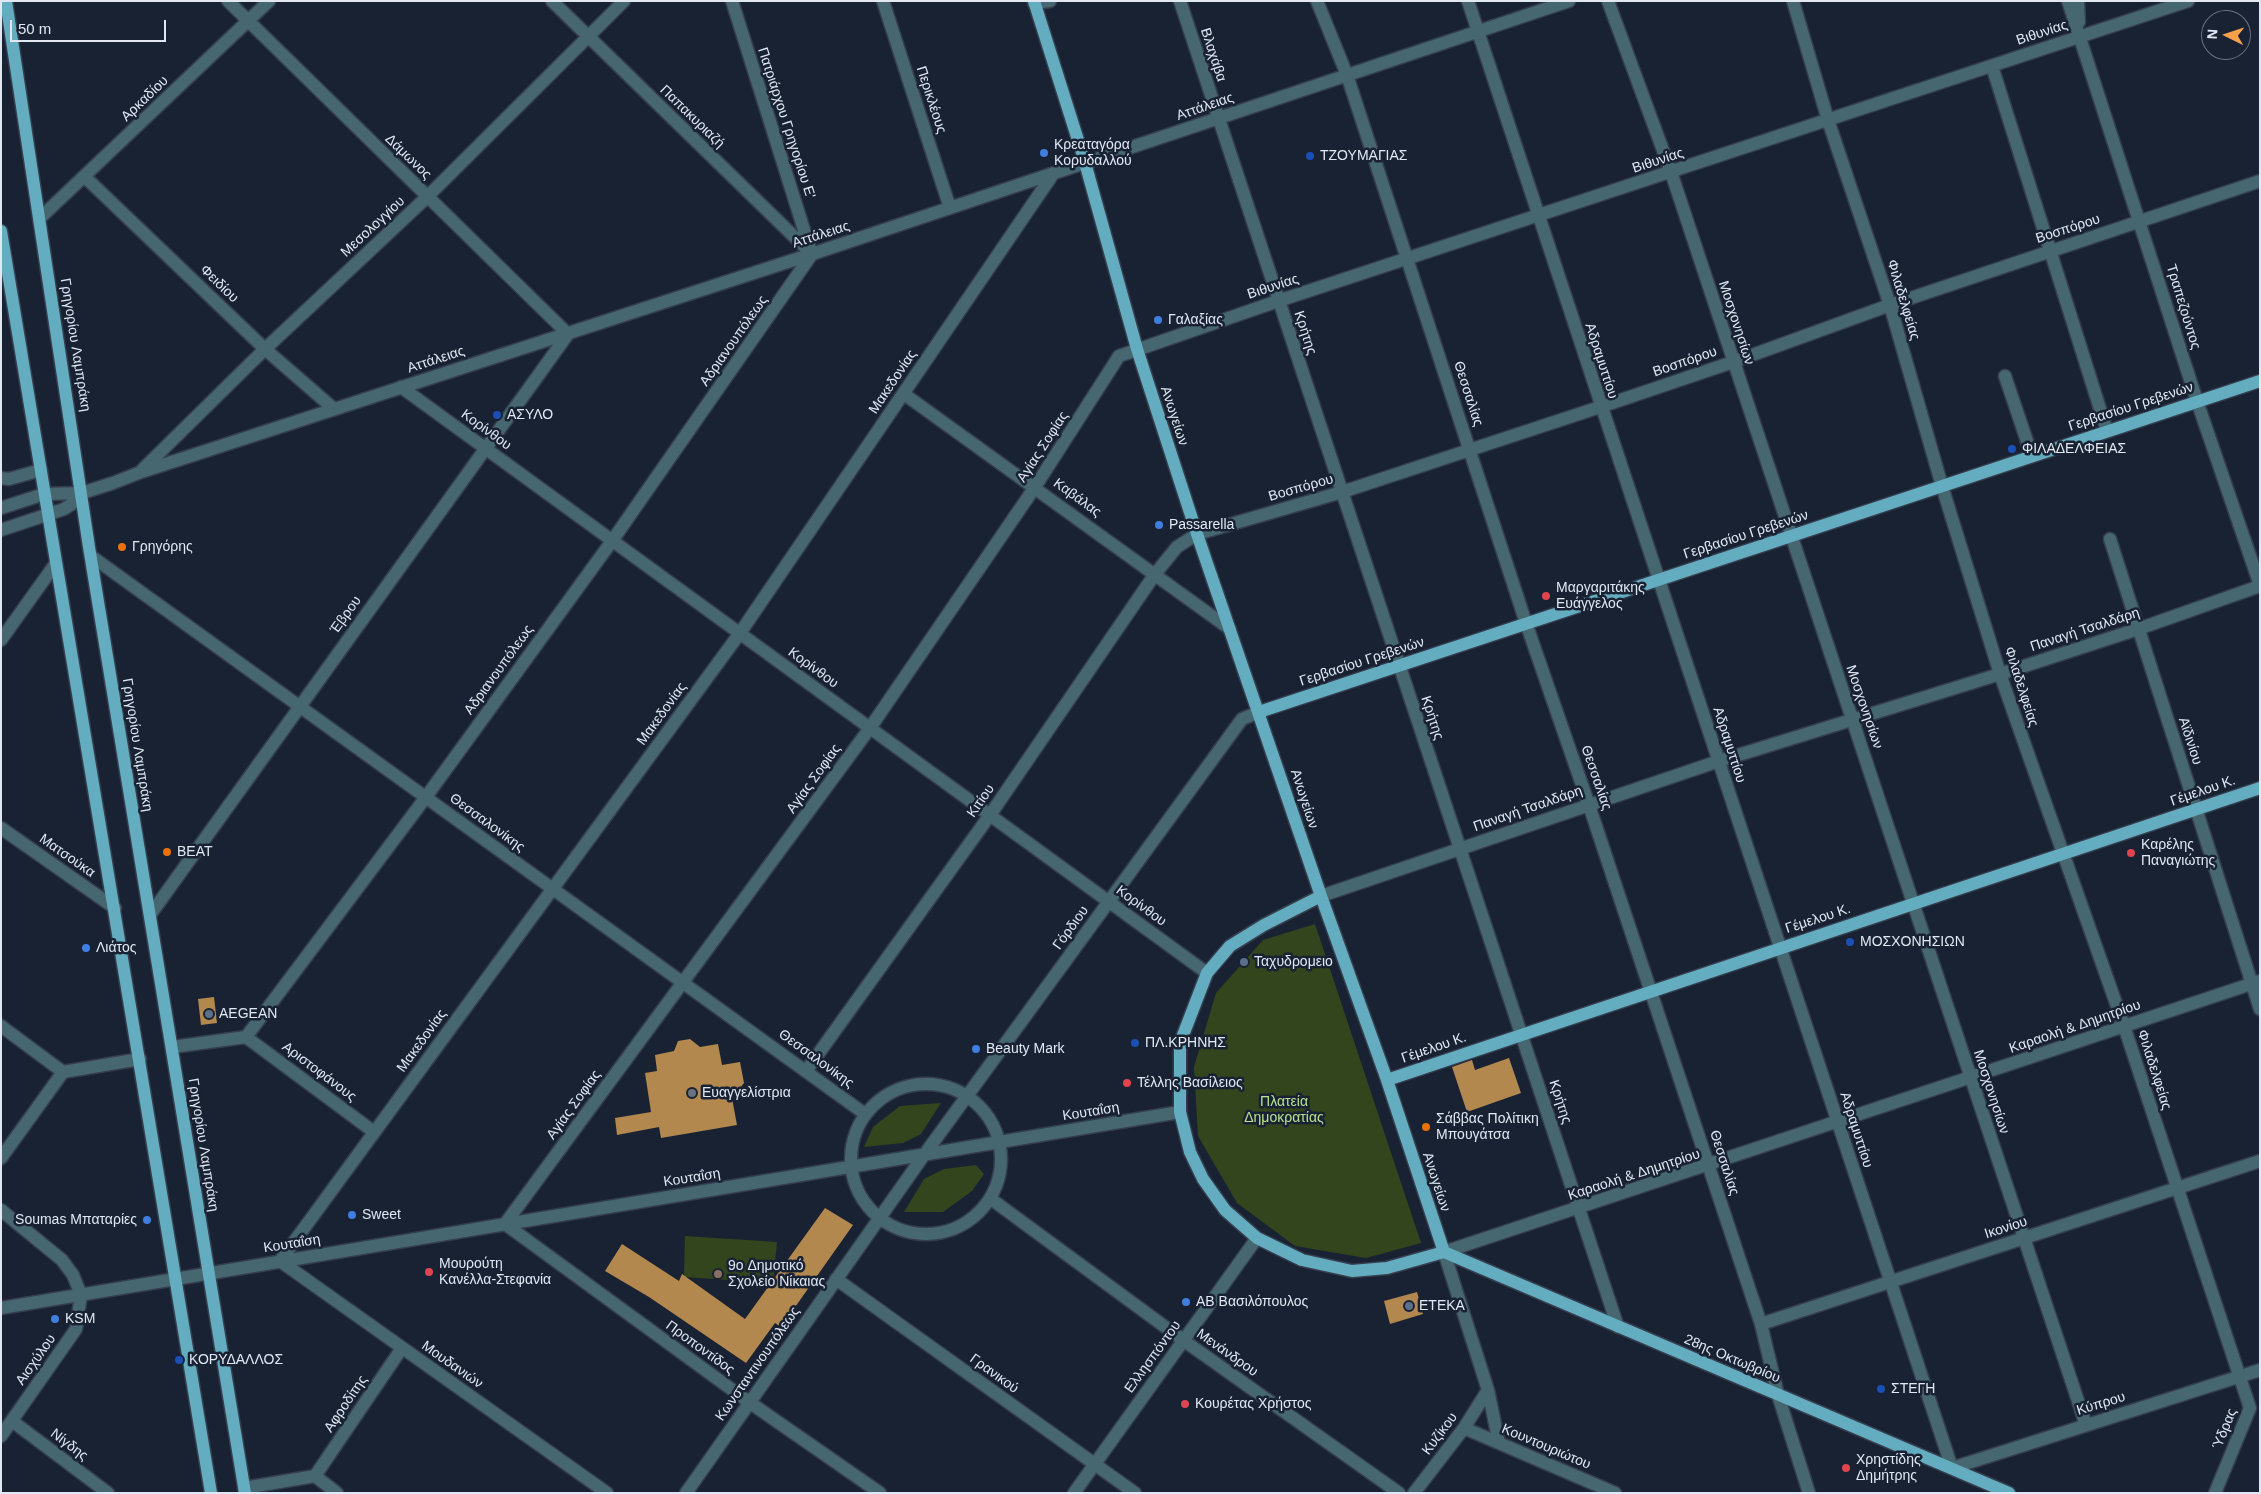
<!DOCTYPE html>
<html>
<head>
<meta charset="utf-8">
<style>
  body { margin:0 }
  #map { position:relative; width:2261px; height:1494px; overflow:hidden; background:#192233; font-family:Arial,sans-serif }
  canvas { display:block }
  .frame { position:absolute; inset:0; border:2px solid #e1e8f4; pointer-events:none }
  .north { position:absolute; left:2201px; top:10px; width:50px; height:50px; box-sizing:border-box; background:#192233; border:1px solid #697180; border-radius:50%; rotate:274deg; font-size:14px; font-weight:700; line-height:20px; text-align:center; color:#e1e8f4 }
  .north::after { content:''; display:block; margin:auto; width:18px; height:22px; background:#f7a14a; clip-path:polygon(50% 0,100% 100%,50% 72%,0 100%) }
  .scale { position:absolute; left:10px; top:20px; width:156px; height:22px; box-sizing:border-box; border:2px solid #e1e8f4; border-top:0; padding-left:6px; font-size:15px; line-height:18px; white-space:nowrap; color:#e1e8f4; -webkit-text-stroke:4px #192233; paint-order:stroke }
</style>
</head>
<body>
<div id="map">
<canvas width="2261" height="1494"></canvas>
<div class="frame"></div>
<div class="north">N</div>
<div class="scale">50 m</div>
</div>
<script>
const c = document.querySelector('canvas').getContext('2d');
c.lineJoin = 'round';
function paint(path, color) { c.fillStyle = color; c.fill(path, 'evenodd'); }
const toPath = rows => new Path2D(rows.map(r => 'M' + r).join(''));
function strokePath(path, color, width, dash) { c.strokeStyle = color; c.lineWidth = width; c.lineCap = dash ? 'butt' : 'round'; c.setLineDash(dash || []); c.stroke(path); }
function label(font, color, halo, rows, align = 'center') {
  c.font = font + ' Arial,sans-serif'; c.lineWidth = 5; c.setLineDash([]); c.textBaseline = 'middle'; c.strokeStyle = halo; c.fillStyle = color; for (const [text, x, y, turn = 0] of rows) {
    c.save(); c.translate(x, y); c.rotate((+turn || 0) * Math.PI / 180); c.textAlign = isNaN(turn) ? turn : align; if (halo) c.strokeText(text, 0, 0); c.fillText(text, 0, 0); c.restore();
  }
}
const green = toPath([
  [1315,924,1421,1243,1366,1258,1295,1246,1237,1203,1198,1136,1194,1067,1216,993,1263,940],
  [941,1103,921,1134,903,1143,864,1147,873,1127,900,1106],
  [976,1165,984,1174,972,1191,943,1212,904,1212,924,1179,944,1169],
  [685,1236,777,1242,773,1283,684,1277]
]);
const building = toPath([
  [214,997,217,1023,201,1025,198,999],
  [690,1039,700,1047,718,1044,722,1065,740,1062,744,1083,732,1098,737,1125,661,1138,659,1127,617,1135,615,1118,651,1112,645,1073,657,1071,655,1055,674,1051,678,1041],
  [1509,1058,1521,1093,1467,1112,1452,1067,1472,1060,1475,1070],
  [825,1208,853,1225,781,1327,775,1323,746,1363,649,1297,605,1271,622,1244,679,1281,682,1274,745,1319],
  [1417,1292,1423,1314,1390,1324,1384,1301]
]);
const minor = toPath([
  [552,1,812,254],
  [732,1,811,252],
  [883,1,950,208],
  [1180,1,1618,1327],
  [1317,1,1347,75,1526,623,1589,805,1761,1324,1778,1395,1809,1493],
  [1468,1,1952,1468,2260,1370],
  [1608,1,1671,172,2086,1425],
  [1793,1,1828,120,1890,305,1942,486,2000,674,2124,1026,2250,1408,2215,1493],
  [2068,1,2197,401,2260,585],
  [2078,1,2079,22],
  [1034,3,1050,1],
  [1992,66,2107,431],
  [85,177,265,349,334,409],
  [40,218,269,1],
  [2005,376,2032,456],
  [401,387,1207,973],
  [904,394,1230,629],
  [142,470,265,349,427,197,624,1],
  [1,478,9,479,41,470],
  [1,508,44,494,82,493,113,483,141,472,812,254,1569,1],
  [1,530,64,509,75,502,82,493],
  [2110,539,2260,1009],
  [91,556,865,1114],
  [1,640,56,563],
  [1,828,115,908],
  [1321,896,1719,761,2000,674,2138,629,2260,586],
  [150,915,568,334,228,1],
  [1,1026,63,1072,140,1059],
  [246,1037,374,1132],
  [172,1047,246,1037,426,797,612,541,812,254],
  [806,1071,990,815,1155,574,1177,547,1197,534,1342,492,1600,407,1733,362,1890,305,2260,181],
  '851 1159a75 75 0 1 1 150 0a75 75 0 1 1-150 0Z',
  [1,1158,63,1072],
  [991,1199,1183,1340,1399,1493],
  [1,1210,62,1260,73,1275,81,1295,76,1329,1,1436],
  [836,1279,1135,1493],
  [1,1308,1180,1112],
  [1761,1324,2260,1161],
  [12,1421,108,1493],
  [1464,1428,1615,1493],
  [1499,1443,1488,1390,1444,1252,2260,981],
  [315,1476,402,1348],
  [244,1488,315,1476,337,1493],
  [607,1493,280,1261,740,633,1053,174],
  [686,1493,924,1155,1242,719,1259,712],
  [880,1493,749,1402,505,1224,870,728,1035,487,1119,356,1278,301,2188,1],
  [1074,1493,1257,1238],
  [1414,1493,1464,1428,1488,1390]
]);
const major = toPath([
  [6,1,89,547,245,1493],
  [1034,1,1084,159,1137,349,1197,534,1321,896,1387,1080,1444,1252],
  [1,231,211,1493],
  [1259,712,2260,381],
  [1321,896,1264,925,1230,946,1207,973,1180,1043,1180,1112,1190,1152,1203,1179,1225,1210,1257,1238,1302,1260,1352,1271,1387,1268,1444,1252],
  [1387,1080,2260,788],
  [1444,1252,2009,1493]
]);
const markers = [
  [1044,153,5,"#3f7fe0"],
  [1310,156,5,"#1a4fb4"],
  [1158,320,5,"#3f7fe0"],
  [497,415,5,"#1a4fb4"],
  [2012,449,5,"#1a4fb4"],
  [1159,525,5,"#3f7fe0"],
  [122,547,5,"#e8710a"],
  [1546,596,5,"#e0444e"],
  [167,852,5,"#e8710a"],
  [2131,853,5,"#e0444e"],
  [1850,942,5,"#1a4fb4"],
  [86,948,5,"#3f7fe0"],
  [1244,962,5,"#5c6f8a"],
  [209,1014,5,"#5c6f8a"],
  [1135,1043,5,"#1a4fb4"],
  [976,1049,5,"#3f7fe0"],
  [1127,1083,5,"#e0444e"],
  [692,1093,5,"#6b7280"],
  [1426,1127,5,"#e8710a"],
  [352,1215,5,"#3f7fe0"],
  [147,1220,5,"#3f7fe0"],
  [429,1272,5,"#e0444e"],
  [718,1274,5,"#8d6e63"],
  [1186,1302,5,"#3f7fe0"],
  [1409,1306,5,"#5c6f8a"],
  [55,1319,5,"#3f7fe0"],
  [179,1360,5,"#1a4fb4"],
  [1881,1389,5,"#1a4fb4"],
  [1185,1404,5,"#e0444e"],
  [1846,1468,5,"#e0444e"]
];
const streetNames = [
  ["Βιθυνίας",2042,33,-18],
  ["Βλαχάβα",1213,55,72],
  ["Αρκαδίου",145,99,-44],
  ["Περικλέους",931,100,72],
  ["Αττάλειας",1205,107,-19],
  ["Παπακυριαζή",692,117,44],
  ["Πατριάρχου Γρηγορίου Ε'",786,123,72],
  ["Δάμωνος",408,157,44],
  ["Βιθυνίας",1658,161,-18],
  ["Μεσολογγίου",373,227,-43],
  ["Βοσπόρου",2068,229,-18],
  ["Αττάλειας",821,235,-18],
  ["Φειδίου",219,284,44],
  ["Βιθυνίας",1273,287,-18],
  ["Φιλαδελφείας",1903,300,73],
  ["Τραπεζούντος",2183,307,73],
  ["Μοσχονησίων",1736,323,72],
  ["Κρήτης",1305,333,72],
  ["Αδριανουπόλεως",734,341,-55],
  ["Γρηγορίου Λαμπράκη",75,345,81],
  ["Αττάλειας",436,360,-18],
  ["Αδραμυττίου",1601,361,72],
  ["Βοσπόρου",1685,362,-19],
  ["Μακεδονίας",893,382,-56],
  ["Θεσσαλίας",1468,394,72],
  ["Γερβασίου Γρεβενών",2131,407,-18],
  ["Ανωγείων",1174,416,72],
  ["Κορίνθου",486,430,36],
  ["Αγίας Σοφίας",1043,447,-57],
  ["Βοσπόρου",1301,488,-16],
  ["Καβάλας",1077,498,36],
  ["Γερβασίου Γρεβενών",1746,535,-18],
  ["Έβρου",346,615,-54],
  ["Παναγή Τσαλδάρη",2085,630,-18],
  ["Γερβασίου Γρεβενών",1362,662,-18],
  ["Κορίνθου",813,668,36],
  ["Αδριανουπόλεως",499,670,-54],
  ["Φιλαδελφείας",2021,687,72],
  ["Μοσχονησίων",1864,707,71],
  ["Μακεδονίας",662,714,-54],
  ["Κρήτης",1432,718,72],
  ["Αϊδινίου",2190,741,72],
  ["Γρηγορίου Λαμπράκη",137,745,81],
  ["Αδραμυττίου",1729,745,72],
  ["Θεσσαλίας",1596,778,71],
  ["Αγίας Σοφίας",814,779,-54],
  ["Γέμελου Κ.",2203,791,-19],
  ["Ανωγείων",1304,799,72],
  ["Κιτίου",981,801,-55],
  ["Παναγή Τσαλδάρη",1528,809,-19],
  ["Θεσσαλονίκης",487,823,36],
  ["Ματσούκα",67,856,35],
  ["Κορίνθου",1141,906,36],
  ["Γέμελου Κ.",1818,919,-18],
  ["Γόρδιου",1071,928,-54],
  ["Καραολή & Δημητρίου",2075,1027,-19],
  ["Μακεδονίας",422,1041,-54],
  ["Γέμελου Κ.",1434,1048,-19],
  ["Θεσσαλονίκης",816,1059,36],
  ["Φιλαδελφείας",2154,1070,72],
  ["Αριστοφάνους",319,1072,37],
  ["Μοσχονησίων",1991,1092,72],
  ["Κρήτης",1560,1102,72],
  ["Αγίας Σοφίας",574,1105,-54],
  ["Κουταΐση",1091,1112,-9],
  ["Αδραμυττίου",1856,1130,72],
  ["Γρηγορίου Λαμπράκη",203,1145,81],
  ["Θεσσαλίας",1724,1163,72],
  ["Καραολή & Δημητρίου",1634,1175,-18],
  ["Κουταΐση",692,1178,-9],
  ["Ανωγείων",1436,1182,72],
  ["Ικονίου",2006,1228,-18],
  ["Κουταΐση",292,1244,-9],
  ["Προποντίδος",700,1348,36],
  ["Μενάνδρου",1227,1353,35],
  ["Ελλησπόντου",1153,1357,-54],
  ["28ης Οκτωβρίου",1732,1359,23],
  ["Αισχύλου",36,1360,-55],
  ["Κωνσταντινουπόλεως",758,1364,-55],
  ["Μουδανιών",452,1365,35],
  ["Γρανικού",994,1374,36],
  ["Αφροδίτης",346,1404,-56],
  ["Κύπρου",2101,1404,-17],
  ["Ύδρας",2225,1429,-68],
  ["Κυζίκου",1440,1434,-53],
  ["Νίγδης",69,1445,37],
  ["Κουντουριώτου",1546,1447,23]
];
const poiNames = [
  ["Κρεαταγόρα",1054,145],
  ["Κορυδαλλού",1054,161],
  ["ΤΖΟΥΜΑΓΙΑΣ",1320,156],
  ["Γαλαξίας",1168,320],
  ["ΑΣΥΛΟ",507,415],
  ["ΦΙΛΑΔΕΛΦΕΙΑΣ",2022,449],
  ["Passarella",1169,525],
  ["Γρηγόρης",132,547],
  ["Μαργαριτάκης",1556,588],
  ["Ευάγγελος",1556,604],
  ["Καρέλης",2141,845],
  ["Παναγιώτης",2141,861],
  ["ΒΕΑΤ",177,852],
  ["ΜΟΣΧΟΝΗΣΙΩΝ",1860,942],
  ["Λιάτος",96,948],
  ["Ταχυδρομειο",1254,962],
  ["AEGEAN",219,1014],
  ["ΠΛ.ΚΡΗΝΗΣ",1145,1043],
  ["Beauty Mark",986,1049],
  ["Τέλλης Βασίλειος",1137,1083],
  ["Ευαγγελίστρια",702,1093],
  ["Σάββας Πολίτικη",1436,1119],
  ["Μπουγάτσα",1436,1135],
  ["Sweet",362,1215],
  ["Soumas Μπαταρίες",137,1220,"right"],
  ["Μουρούτη",439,1264],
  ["Κανέλλα-Στεφανία",439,1280],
  ["9o Δημοτικό",728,1266],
  ["Σχολείο Νίκαιας",728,1282],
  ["ΑΒ Βασιλόπουλος",1196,1302],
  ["ΕΤΕΚΑ",1419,1306],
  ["KSM",65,1319],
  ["ΚΟΡΥΔΑΛΛΟΣ",189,1360],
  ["ΣΤΕΓΗ",1891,1389],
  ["Κουρέτας Χρήστος",1195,1404],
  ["Χρηστίδης",1856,1460],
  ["Δημήτρης",1856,1476]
];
const parkNames = [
  ["Πλατεία",1284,1102],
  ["Δημοκρατίας",1284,1118]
];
paint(green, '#33451d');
paint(building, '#b2884e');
strokePath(minor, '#353e4e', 15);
strokePath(major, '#353e4e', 15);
strokePath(minor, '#466770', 12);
strokePath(major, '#64acc0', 12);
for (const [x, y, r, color] of markers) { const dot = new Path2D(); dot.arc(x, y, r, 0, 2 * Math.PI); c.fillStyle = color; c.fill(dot); strokePath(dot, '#192233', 2); }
label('14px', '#e1e8f4', '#192233', streetNames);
label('14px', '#e1e8f4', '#192233', poiNames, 'left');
label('14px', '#b8e28c', '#192233', parkNames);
</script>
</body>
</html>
